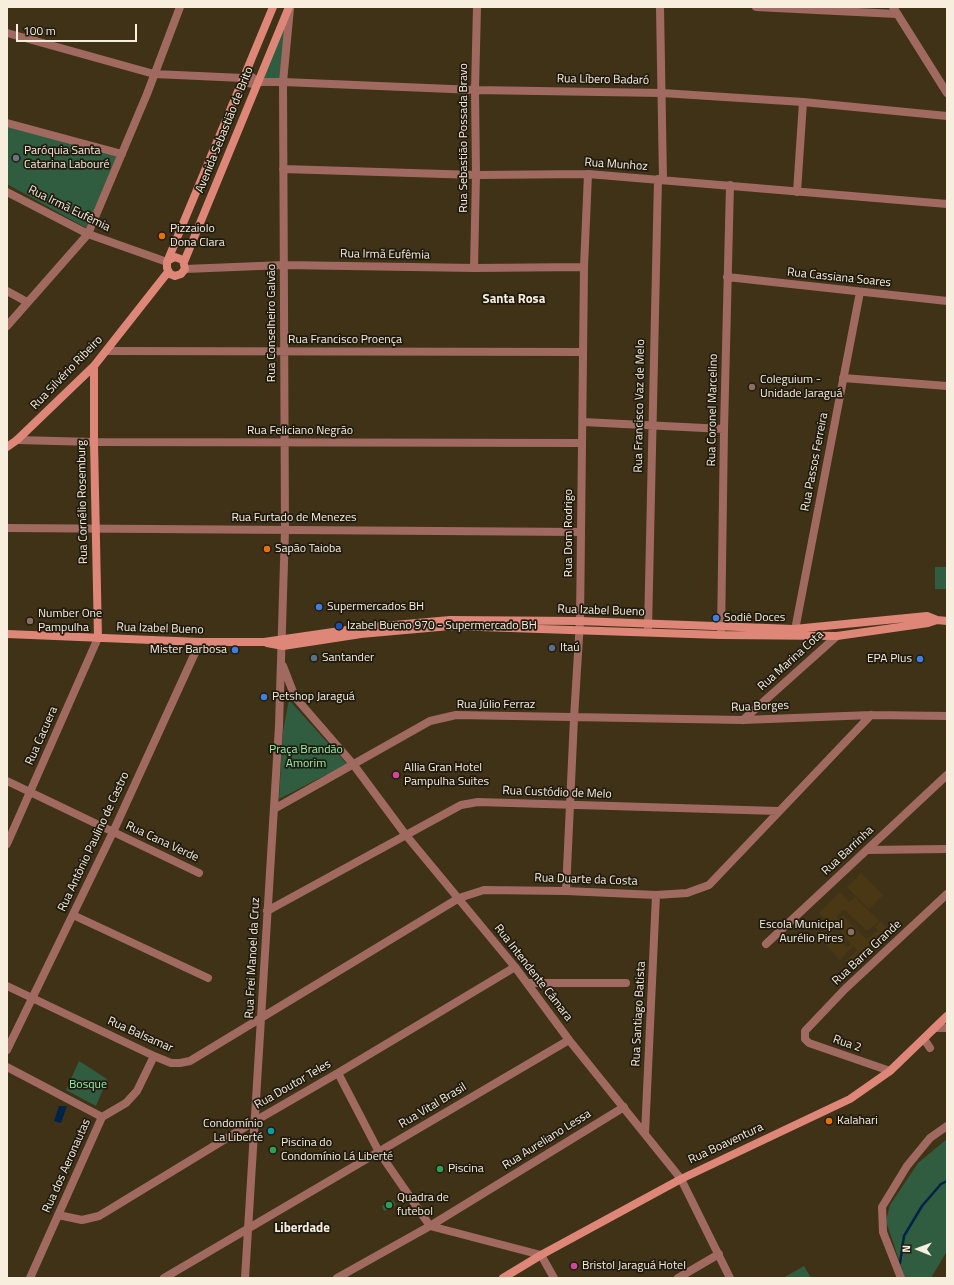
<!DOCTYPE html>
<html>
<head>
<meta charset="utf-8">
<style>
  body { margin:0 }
  #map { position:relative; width:954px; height:1285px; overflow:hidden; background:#403217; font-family:"Titillium Web",sans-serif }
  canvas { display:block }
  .frame { position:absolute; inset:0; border:8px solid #f7eede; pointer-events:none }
  .north { position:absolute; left:898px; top:1229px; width:40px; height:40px; -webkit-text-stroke:3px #211b0f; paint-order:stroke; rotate:271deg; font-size:11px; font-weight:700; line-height:16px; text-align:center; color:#f7eede }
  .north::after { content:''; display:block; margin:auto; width:14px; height:18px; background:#f7eede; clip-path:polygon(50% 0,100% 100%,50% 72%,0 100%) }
  .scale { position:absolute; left:16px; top:24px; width:121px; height:18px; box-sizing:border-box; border:2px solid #f7eede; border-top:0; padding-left:5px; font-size:12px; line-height:14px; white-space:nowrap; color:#f7eede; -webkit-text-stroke:3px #211b0f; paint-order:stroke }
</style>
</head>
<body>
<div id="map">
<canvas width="954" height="1285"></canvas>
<div class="frame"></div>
<div class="north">N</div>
<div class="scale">100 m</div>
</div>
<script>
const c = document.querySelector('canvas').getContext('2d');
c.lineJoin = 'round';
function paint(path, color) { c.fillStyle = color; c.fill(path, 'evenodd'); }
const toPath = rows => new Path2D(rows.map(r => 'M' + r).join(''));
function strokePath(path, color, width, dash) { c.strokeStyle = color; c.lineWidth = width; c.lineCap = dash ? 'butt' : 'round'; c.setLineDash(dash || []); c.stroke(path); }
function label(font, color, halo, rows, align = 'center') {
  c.font = font + ' "Titillium Web",sans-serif'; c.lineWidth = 3.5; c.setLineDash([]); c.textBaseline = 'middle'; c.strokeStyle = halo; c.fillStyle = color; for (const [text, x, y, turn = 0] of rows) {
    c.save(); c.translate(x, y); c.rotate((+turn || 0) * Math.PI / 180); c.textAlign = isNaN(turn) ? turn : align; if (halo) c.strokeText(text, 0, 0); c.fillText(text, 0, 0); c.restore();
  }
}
const built = toPath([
  [861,873,883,895,869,909,847,887],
  [840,892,849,902,855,897,879,921,867,931,844,909,836,917,839,919,843,915,867,940,878,930,875,927,881,921,893,935,854,969,846,961,857,950,853,946,840,960,820,939,830,930,847,948,851,944,831,920,828,922,819,913]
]);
const green = toPath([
  [288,18,284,78,261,80],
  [7,125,117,156,86,228,7,184],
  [935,567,947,567,947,589,935,589],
  [289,700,347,764,279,799,283,731],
  [79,1061,107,1079,96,1106,66,1090],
  [947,1139,947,1251,931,1278,905,1278,886,1221,890,1205,918,1163],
  [393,1200,396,1205,384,1211,382,1206],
  [804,1266,811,1278,783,1278]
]);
const water = toPath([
  [59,1106,67,1106,61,1123,54,1121]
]);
const stream = toPath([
  [900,1263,904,1236,922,1206,941,1184,947,1181]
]);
const street = toPath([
  [660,7,663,180],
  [756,7,897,14],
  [893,7,947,93],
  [7,33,154,74,243,78,246,76,252,77,258,82],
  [243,78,244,82,253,84,258,82,283,82,475,90,662,93,803,102,947,116],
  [7,123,122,154],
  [283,169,476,175,588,174,947,204],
  [7,192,88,234,167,262],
  [797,192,803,102],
  [474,268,476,175,475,90,477,7],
  [185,269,284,265,474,268,584,267],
  [727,277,947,301],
  [7,291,27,302],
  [7,326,88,234,147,94,180,7],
  [107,351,583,352],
  [843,378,947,386],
  [583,422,724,429],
  [17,440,94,442,582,443],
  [7,528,581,532],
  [648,630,658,179],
  [721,635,724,429,730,185],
  [794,635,860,292],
  [283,666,295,697,353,764,405,834,515,967,569,1040,681,1179,730,1278],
  [743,720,837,636],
  [7,781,199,873],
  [274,809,430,721,456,715,743,720,871,715,947,716],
  [7,844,98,638],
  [867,850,947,849],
  [566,891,574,718,580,621,584,267,588,174],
  [267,911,461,805,478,802,778,811],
  [73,915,208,978],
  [766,944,947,775],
  [527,983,626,983],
  [7,986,154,1056,171,1063,180,1063,190,1061,459,898,484,890,566,891,656,895,687,893,709,885,871,715],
  [935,1028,947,1028],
  [924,1039,930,1048],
  [7,1050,113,832,200,642],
  [7,1067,102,1117],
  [890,1071,809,1043,805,1039,805,1031,845,989,947,894],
  [338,1073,379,1152,430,1226,541,1255,554,1278],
  [645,1134,656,895],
  [58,1215,82,1220,99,1216,255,1121,338,1073,515,967],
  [30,1278,102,1117,126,1103,137,1091,154,1056],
  [164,1278,569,1040],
  [245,1278,279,726,285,530,283,82,290,8],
  [337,1278,430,1226,624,1107],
  [678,1278,719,1254],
  [901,1278,883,1232,882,1207,907,1166,930,1138,947,1126]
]);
const secondary = toPath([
  [169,260,175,257,183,260,185,269,181,274,175,276,170,274,167,268,167,262,273,7],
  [184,262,289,7],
  [94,366,94,442,98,638],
  [7,447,17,440,94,366,168,272],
  [7,634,200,642,264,642,361,628,450,620,580,621,794,629,927,616,937,620,947,621],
  [267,643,283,646,361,634,450,626,721,635,837,636,928,623,937,620],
  [503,1278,541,1255,681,1179,850,1099,890,1071,947,1016]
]);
const markers = [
  [16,158,4,"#6b7280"],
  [162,236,4,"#e8710a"],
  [752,387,4,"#8d6e63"],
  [267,549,4,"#e8710a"],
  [319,607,4,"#3f7fe0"],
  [716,618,4,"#3f7fe0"],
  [30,621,4,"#8d6e63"],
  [339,626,4,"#1a4fb4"],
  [552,648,4,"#5c6f8a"],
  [235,650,4,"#3f7fe0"],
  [314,658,4,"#5c6f8a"],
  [920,659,4,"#3f7fe0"],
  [264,697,4,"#3f7fe0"],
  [396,775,4,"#d1479c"],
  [851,932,4,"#8d6e63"],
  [829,1121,4,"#e8710a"],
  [271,1131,4,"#0f9aa8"],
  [273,1150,4,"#2e9e5b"],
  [440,1169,4,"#2e9e5b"],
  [389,1205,4,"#2e9e5b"],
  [574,1266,4,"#d1479c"]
];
const streetNames = [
  ["Rua Líbero Badaró",603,80,1],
  ["Avenida Sebastião de Brito",225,130,-68],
  ["Rua Sebastião Possada Bravo",464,138,-90],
  ["Rua Munhoz",616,165,4],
  ["Rua Irmã Eufêmia",69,209,26],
  ["Rua Irmã Eufêmia",385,255,1],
  ["Rua Cassiana Soares",839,278,6],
  ["Rua Conselheiro Galvão",272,323,-90],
  ["Rua Francisco Proença",345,340],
  ["Rua Silvério Ribeiro",67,373,-46],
  ["Rua Francisco Vaz de Melo",640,406,-89],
  ["Rua Coronel Marcelino",713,410,-89],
  ["Rua Feliciano Negrão",300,431],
  ["Rua Passos Ferreira",815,462,-79],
  ["Rua Cornélio Rosemburg",83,502,-91],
  ["Rua Furtado de Menezes",294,518],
  ["Rua Dom Rodrigo",569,533,-90],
  ["Rua Izabel Bueno",601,611,2],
  ["Rua Izabel Bueno",160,629,2],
  ["Rua Marina Cota",791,661,-42],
  ["Rua Júlio Ferraz",496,705],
  ["Rua Borges",760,707,-2],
  ["Rua Cacuera",42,736,-66],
  ["Rua Custódio de Melo",557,793,2],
  ["Rua Antônio Paulino de Castro",94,842,-65],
  ["Rua Cana Verde",162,842,25],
  ["Rua Barrinha",848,851,-43],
  ["Rua Duarte da Costa",586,880,2],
  ["Rua Barra Grande",867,953,-43],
  ["Rua Frei Manoel da Cruz",253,958,-87],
  ["Rua Intendente Câmara",533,973,52],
  ["Rua Santiago Batista",639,1014,-87],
  ["Rua Balsamar",140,1035,24],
  ["Rua 2",847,1044,19],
  ["Rua Doutor Teles",293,1085,-30],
  ["Rua Vital Brasil",433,1106,-31],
  ["Rua Aureliano Lessa",547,1140,-32],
  ["Rua Boaventura",726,1144,-25],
  ["Rua dos Aeronautas",67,1166,-66]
];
const poiNames = [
  ["Paróquia Santa",24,151],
  ["Catarina Labouré",24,165],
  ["Pizzaiolo",170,229],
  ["Dona Clara",170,243],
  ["Coleguium -",760,380],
  ["Unidade Jaraguá",760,394],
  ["Sapão Taioba",275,549],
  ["Supermercados BH",327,607],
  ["Number One",38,614],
  ["Pampulha",38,628],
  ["Sodiê Doces",724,618],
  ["Izabel Bueno 970 - Supermercado BH",347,626],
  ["Itaú",560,648],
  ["Mister Barbosa",227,650,"right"],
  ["Santander",322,658],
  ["EPA Plus",912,659,"right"],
  ["Petshop Jaraguá",272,697],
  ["Allia Gran Hotel",404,768],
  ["Pampulha Suites",404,782],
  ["Escola Municipal",843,925,"right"],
  ["Aurélio Pires",843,939,"right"],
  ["Kalahari",837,1121],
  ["Condomínio",263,1124,"right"],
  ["La Liberté",263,1138,"right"],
  ["Piscina do",281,1143],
  ["Condomínio Lá Liberté",281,1157],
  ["Piscina",448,1169],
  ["Quadra de",397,1198],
  ["futebol",397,1212],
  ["Bristol Jaraguá Hotel",582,1266]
];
const parkNames = [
  ["Praça Brandão",306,750],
  ["Amorim",306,764],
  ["Bosque",88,1085]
];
const neighbourhoodNames = [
  ["Santa Rosa",514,300],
  ["Liberdade",302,1229]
];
paint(built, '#4a3815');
paint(green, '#305d3f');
paint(water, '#002349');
strokePath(stream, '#002349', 2.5);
strokePath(street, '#a16a61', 8);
strokePath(secondary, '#de8779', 8);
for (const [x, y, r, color] of markers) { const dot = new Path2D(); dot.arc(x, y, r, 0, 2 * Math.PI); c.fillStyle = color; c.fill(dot); strokePath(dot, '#211b0f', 1.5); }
label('12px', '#f7eede', '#211b0f', streetNames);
label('12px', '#f7eede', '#211b0f', poiNames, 'left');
label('12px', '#90f2af', '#211b0f', parkNames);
label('bold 13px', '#f7eede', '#211b0f', neighbourhoodNames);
</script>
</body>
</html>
